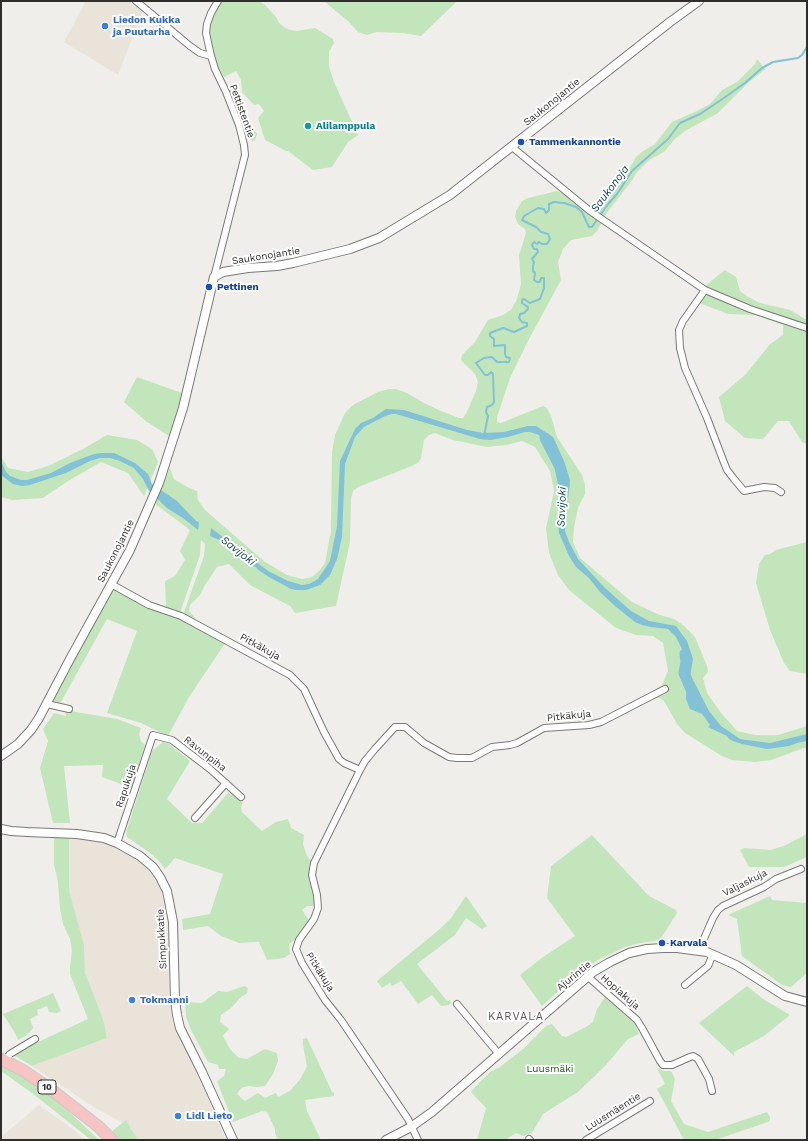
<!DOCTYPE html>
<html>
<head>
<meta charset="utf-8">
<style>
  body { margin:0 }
  #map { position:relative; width:808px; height:1141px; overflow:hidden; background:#f0eeeb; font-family:"Work Sans",sans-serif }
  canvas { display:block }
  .frame { position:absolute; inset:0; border:2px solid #302f2e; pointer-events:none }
</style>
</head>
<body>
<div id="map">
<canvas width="808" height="1141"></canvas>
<div class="frame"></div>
</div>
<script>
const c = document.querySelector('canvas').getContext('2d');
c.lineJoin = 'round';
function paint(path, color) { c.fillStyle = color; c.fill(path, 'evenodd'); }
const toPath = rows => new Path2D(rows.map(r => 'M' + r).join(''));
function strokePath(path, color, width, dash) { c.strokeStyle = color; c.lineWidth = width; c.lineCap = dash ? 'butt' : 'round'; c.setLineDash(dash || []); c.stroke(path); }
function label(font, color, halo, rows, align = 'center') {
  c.font = font + ' "Work Sans",sans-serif'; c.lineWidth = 4; c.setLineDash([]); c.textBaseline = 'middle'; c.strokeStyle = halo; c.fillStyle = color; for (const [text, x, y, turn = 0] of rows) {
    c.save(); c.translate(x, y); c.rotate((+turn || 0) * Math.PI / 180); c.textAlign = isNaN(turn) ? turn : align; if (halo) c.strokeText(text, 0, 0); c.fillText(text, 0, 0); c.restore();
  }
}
const built = toPath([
  [86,1,130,1,143,10,118,75,64,42],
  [69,837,76,837,103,842,115,846,138,859,149,869,161,891,167,923,169,1000,171,1016,175,1029,197,1073,226,1140,138,1140,130,1127,94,1107,32,1066,107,1038,103,1019,85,973,84,945,69,890],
  [39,1105,74,1130,84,1140,1,1140,1,1137]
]);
const green = toPath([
  [222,1,259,1,265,5,276,17,279,23,287,29,296,31,315,28,333,39,334,43,329,52,329,66,334,82,358,135,348,142,332,167,313,170,288,151,286,151,265,140,258,118,264,111,259,104,254,105,242,92,241,80,236,71,224,77,218,66,213,51,209,33,213,17],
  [327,1,457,1,421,36,403,33,377,32,367,35,358,32,349,22,325,2],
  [757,59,766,70,764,70,748,83,718,113,685,131,675,139,664,152,649,160,637,172,633,179,606,214,597,231,592,236,571,240,563,249,558,262,561,280,528,341,510,378,497,417,497,422,501,423,543,406,547,408,551,416,557,437,582,475,585,485,585,494,578,508,574,528,573,542,580,558,632,602,657,614,674,619,683,625,695,637,707,666,708,672,703,678,707,693,721,713,737,731,755,735,778,735,807,726,807,749,804,748,771,760,755,762,732,760,722,756,685,733,677,724,664,701,660,698,649,699,646,695,662,685,668,671,663,643,653,636,636,635,616,628,569,590,558,575,549,553,546,528,554,491,550,471,535,447,522,441,506,445,487,447,453,440,435,433,429,435,424,440,421,458,419,462,412,466,358,487,353,491,351,498,350,542,336,606,295,613,290,606,250,585,229,564,217,567,205,585,200,595,190,605,189,611,195,618,194,620,183,615,204,556,205,544,201,540,200,555,180,613,166,609,165,581,175,576,185,560,180,551,190,530,154,503,170,468,174,479,187,487,197,491,198,500,205,510,265,562,287,575,302,579,312,577,320,570,325,563,331,531,332,452,335,435,345,413,353,405,378,392,389,389,396,389,407,393,424,403,441,411,459,418,463,418,466,414,476,391,478,382,475,374,461,360,462,355,475,342,488,320,503,315,511,310,517,299,521,284,519,255,526,233,525,229,518,224,515,217,516,211,522,201,528,198,557,191,595,207,619,185,626,174,636,157,643,151,655,144,672,122,697,111,710,104,722,90,737,82,755,64],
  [229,89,234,92,257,134,255,141,250,140],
  [725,270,736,277,740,291,748,297,760,303,790,310,807,320,807,444,802,442,789,421,778,421,763,439,745,438,725,421,719,397,746,374,770,344,783,335,783,325,756,315,728,314,694,301,705,286],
  [137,377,182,393,179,410,169,436,147,422,124,402],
  [107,435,137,440,152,449,158,462,144,496,128,473,101,462,68,481,43,498,12,500,1,497,1,456,8,468,28,472,48,466,83,449],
  [807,542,807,674,790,671,784,663,770,630,756,583,759,564,765,555,770,554,776,550],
  [113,588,176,616,226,642,189,697,168,736,141,723,107,713,137,631,107,619,61,702,55,703,54,700,53,696],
  [65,710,117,719,141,728,139,734,141,741,145,745,132,788,102,777,103,765,64,766,70,823,53,823,40,768,48,741,43,729,54,713,66,716],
  [163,742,169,744,190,761,167,799,192,823,202,823,229,792,243,803,241,806,242,812,262,831,276,822,288,819,291,828,304,835,303,844,307,856,312,862,315,906,307,906,302,910,309,920,297,938,289,944,290,954,284,958,267,960,259,942,239,943,221,936,208,926,183,930,182,919,210,914,223,874,175,858,165,869,158,860,150,853,127,837,126,833,152,751],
  [807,834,807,857,784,867,749,867,740,850,744,848,771,850,786,845],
  [592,835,649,896,676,910,677,913,660,940,641,943,625,947,600,959,580,972,542,1006,520,975,543,957,575,936,547,898,551,866],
  [54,837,69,837,69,890,84,945,85,973,103,1019,107,1038,32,1066,12,1054,88,1019,70,974,70,967,72,951,70,939,63,924,60,909,58,882,54,864],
  [466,896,487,926,482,929,466,918,455,935,417,964,447,1001,450,1000,451,1003,449,1005,441,1006,432,995,418,1004,401,981,392,986,390,983,382,988,377,981,441,928,451,918],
  [770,896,772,900,807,903,807,973,791,987,782,985,742,956,737,919,728,915],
  [244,986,248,988,247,993,241,997,231,1008,221,1015,220,1022,229,1029,223,1036,230,1049,239,1058,247,1059,265,1049,277,1053,278,1061,273,1074,265,1086,257,1087,248,1086,241,1088,237,1094,245,1101,258,1093,265,1098,276,1093,278,1097,290,1091,301,1078,307,1066,303,1045,303,1039,307,1038,332,1092,334,1093,334,1096,305,1100,307,1111,321,1140,278,1140,275,1133,275,1129,267,1112,262,1111,233,1122,217,1081,224,1076,226,1069,219,1069,218,1065,208,1062,190,1028,186,1016,185,1002,202,1003,218,991,227,992],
  [747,986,763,999,790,1015,764,1036,736,1051,734,1053,734,1056,699,1023],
  [53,993,61,1011,57,1013,49,1012,47,1006,37,1010,38,1015,30,1019,33,1028,27,1035,18,1040,15,1033,3,1014],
  [605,997,635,1024,639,1034,628,1039,605,1066,578,1092,543,1114,532,1133,523,1136,516,1133,505,1140,477,1140,486,1108,471,1092,475,1087,490,1072,500,1067,523,1049,546,1026,552,1024,562,1036,566,1037,586,1027,593,1022,597,1009],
  [1,1064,22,1075,39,1086,63,1106,99,1140,91,1140,32,1093,1,1071],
  [657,1068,664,1071,671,1071,675,1079,671,1101,684,1124,708,1132,767,1112,770,1117,770,1120,768,1122,715,1140,684,1140,657,1089,665,1084],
  [126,1120,130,1127,138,1140,119,1140,111,1132]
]);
const water = toPath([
  [386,409,404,410,467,430,483,433,504,432,528,426,536,426,553,437,564,461,570,480,565,531,569,542,578,559,605,588,631,611,649,621,676,626,687,641,693,659,690,677,694,682,709,711,721,726,740,739,747,740,770,743,807,734,807,741,797,743,789,746,767,749,742,744,733,741,729,739,727,736,708,727,710,725,702,714,690,709,686,699,687,681,684,653,676,637,668,629,651,627,642,625,635,622,615,606,600,592,589,578,576,567,569,556,559,533,558,523,563,490,562,474,558,463,551,451,539,435,530,432,525,432,508,437,490,440,480,439,396,414,391,414,383,417,364,427,355,437,345,464,342,537,337,559,330,575,320,585,306,590,296,590,291,589,269,577,260,571,224,542,210,536,211,528,268,571,288,581,302,585,309,584,318,579,330,561,337,526,340,461,355,429,361,423,373,418],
  [102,453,114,453,135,463,148,474,152,484,177,501,196,521,199,522,198,530,183,518,167,508,149,491,143,479,134,468,120,461,110,458,100,458,90,461,66,473,30,485,22,486,13,484,1,475,1,461,6,472,10,476,21,480,27,480,51,473,70,463,94,454]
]);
const stream = toPath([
  [484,436,488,416,486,412,487,407,492,405,494,402,493,374,491,372,488,375,485,375,476,363,484,358,492,357,497,362,509,362,510,358,506,357,505,354,505,345,494,346,494,339,490,336,490,333,503,328,514,332,527,326,527,323,522,322,519,318,520,314,524,313,528,309,528,307,522,303,522,300,524,299,530,303,540,299,544,288,544,278,541,278,540,282,537,282,534,280,535,273,533,271,533,266,534,262,532,259,538,252,537,249,534,249,532,245,534,242,537,244,539,242,542,244,547,244,550,239,548,234,541,232,536,227,522,220,524,216,538,208,544,209,546,213,549,210,549,204,554,202,564,203,576,207,582,212,588,225,589,227,592,227,608,204,617,194,632,171,668,139,680,123,700,114,721,100,745,83,762,68,773,62,798,58,802,55,807,47]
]);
const river = toPath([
  [545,438,560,467,564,486,563,491],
  [685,654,686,662,684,673,693,694]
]);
const minor = toPath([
  [136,1,190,46,200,53,211,56],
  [512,147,590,211,705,290,750,309,807,328],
  [214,277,245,155,244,145,239,125,226,92,215,69,211,56,206,33,207,24,211,13,218,1],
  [705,290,683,321,679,330,680,348,685,368,707,418,723,460,727,470,734,479,744,491,764,487,775,488,781,492],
  [111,584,149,605,181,616,290,675,304,689,324,732,339,759,344,763,360,770,314,863,312,875,317,895,318,908,314,919,299,940,296,949,302,963,325,1000,341,1020,408,1119,418,1140],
  [47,704,69,709],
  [360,770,365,761,375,749,395,727,405,727,424,743,449,757,457,758,472,758,492,747,510,745,517,743,544,728,589,725,601,722,665,689],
  [195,818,226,783],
  [117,843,153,735,172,740,210,769,241,797],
  [699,950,713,918,718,910,723,906,764,887,776,879,801,869],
  [587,976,637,1020,642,1028,660,1061,663,1065,672,1065,690,1057,693,1056,698,1059,709,1079,712,1091],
  [685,985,708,966,713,954],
  [457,1004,498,1053],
  [4,1061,10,1054,35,1039],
  [529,1139,530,1140],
  [586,1140,650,1101]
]);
const tertiary = toPath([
  [1,756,18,744,31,730,39,718,70,659,130,550,159,483,183,408,214,277,223,272,248,268,277,266,293,263,350,249,379,238,450,195,670,22,699,1],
  [1,829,11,831,27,832,77,834,104,838,117,843,140,856,153,867,160,877,167,891,173,922,175,1000,177,1015,180,1028,202,1072,233,1140],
  [386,1140,411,1127,432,1112,593,972,610,962,629,953,647,949,663,948,677,948,707,952,736,965,785,996,807,1002]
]);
const trunk = toPath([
  [1,1059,24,1071,53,1091,99,1127,112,1140]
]);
const markers = [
  [105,26,4,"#3f7fe0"],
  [308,126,4,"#0f9aa8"],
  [521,142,4,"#1a4fb4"],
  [209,287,4,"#1a4fb4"],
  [662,943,4,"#1a4fb4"],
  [132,1000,4,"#3f7fe0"],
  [178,1116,4,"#3f7fe0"]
];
const shields = [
  [47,1087,18]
];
const shieldNames = [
  ["10",47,1087]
];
const shopNames = [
  ["Liedon Kukka",113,20],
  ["ja Puutarha",113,32],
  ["Tokmanni",140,1000],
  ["Lidl Lieto",186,1116]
];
const streetNames = [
  ["Saukonojantie",552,102,-39],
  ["Pettistentie",242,111,70],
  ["Saukonojantie",266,256,-9],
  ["Saukonojantie",116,551,-63],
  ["Pitkäkuja",260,647,29],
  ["Pitkäkuja",569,716,-6],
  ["Ravunpiha",205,754,38],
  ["Rapukuja",126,786,-72],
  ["Valjaskuja",745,883,-27],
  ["Simpukkatie",162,939,-93],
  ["Pitkäkuja",320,972,58],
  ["Ajurintie",574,976,-39],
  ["Hopiakuja",620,992,41],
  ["Luusmäentie",613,1112,-32]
];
const cultureNames = [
  ["Alilamppula",316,126]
];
const transitNames = [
  ["Tammenkannontie",529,142],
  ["Pettinen",217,287],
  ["Karvala",670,943]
];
const parkNames = [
  ["Luusmäki",550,1069]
];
const waterNames = [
  ["Saukonoja",610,189,-53],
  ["Savijoki",562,507,-88],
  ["Savijoki",238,551,38]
];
const neighbourhoodNames = [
  ["KARVALA",516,1017]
];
paint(built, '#e9e3d9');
paint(green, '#c2e5bb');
paint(water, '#83c1d7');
strokePath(stream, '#83c1d7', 2);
strokePath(river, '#83c1d7', 11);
strokePath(minor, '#7a7976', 8);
strokePath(tertiary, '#7a7976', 10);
strokePath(trunk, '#c9c9c9', 13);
strokePath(minor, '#fff', 6);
strokePath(tertiary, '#fff', 8);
strokePath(trunk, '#f6c4c2', 11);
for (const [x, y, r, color] of markers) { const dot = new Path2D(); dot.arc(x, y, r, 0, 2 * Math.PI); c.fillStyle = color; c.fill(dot); strokePath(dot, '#fff', 1.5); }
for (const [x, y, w] of shields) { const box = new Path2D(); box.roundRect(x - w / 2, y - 7, w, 14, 3); c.fillStyle = '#fff'; c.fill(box); strokePath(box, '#302f2e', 1); }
label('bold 9px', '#302f2e', null, shieldNames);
label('bold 10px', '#366cbe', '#fff', shopNames, 'left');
label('10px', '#302f2e', '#fff', streetNames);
label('bold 10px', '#0d838f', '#fff', cultureNames, 'left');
label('bold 10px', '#164399', '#fff', transitNames, 'left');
label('10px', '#1f4e16', '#fff', parkNames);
label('italic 11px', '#0a4252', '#fff', waterNames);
c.letterSpacing = '1px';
label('11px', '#585754', '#fff', neighbourhoodNames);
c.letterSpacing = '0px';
</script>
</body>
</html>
